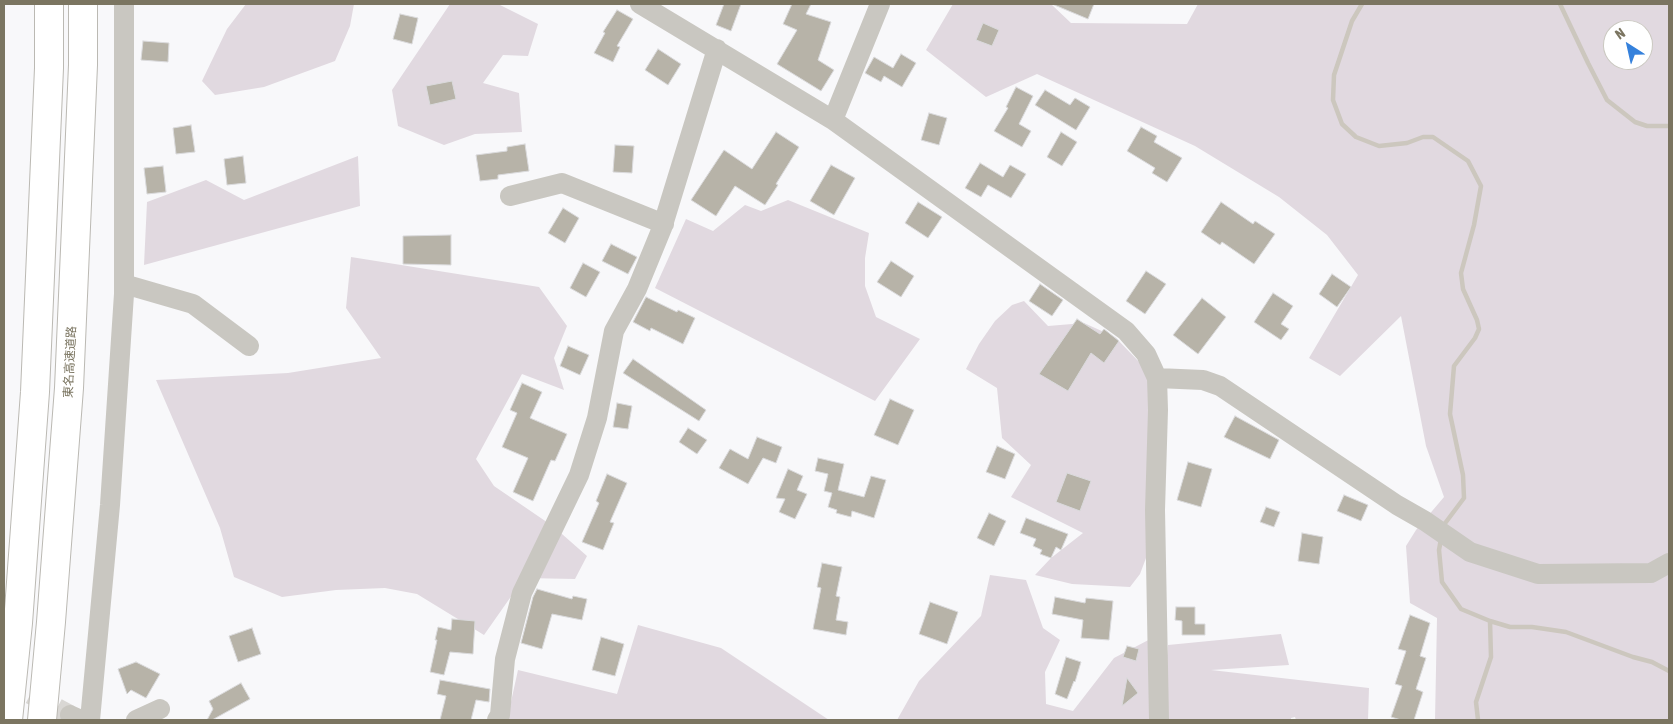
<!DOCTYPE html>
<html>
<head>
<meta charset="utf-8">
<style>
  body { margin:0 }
  #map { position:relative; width:1673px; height:724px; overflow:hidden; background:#f8f8fa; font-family:"Asap Condensed",sans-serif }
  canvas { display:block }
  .frame { position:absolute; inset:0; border:5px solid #7b7561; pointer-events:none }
  .north { position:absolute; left:1603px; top:20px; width:50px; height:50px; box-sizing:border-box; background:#fff; border:1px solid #cac8c0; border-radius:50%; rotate:325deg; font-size:14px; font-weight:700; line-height:20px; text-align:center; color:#7b7561 }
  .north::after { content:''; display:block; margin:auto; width:18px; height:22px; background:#3581dc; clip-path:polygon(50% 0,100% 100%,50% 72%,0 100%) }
</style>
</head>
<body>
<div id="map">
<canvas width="1673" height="724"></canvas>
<div class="frame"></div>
<div class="north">N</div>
</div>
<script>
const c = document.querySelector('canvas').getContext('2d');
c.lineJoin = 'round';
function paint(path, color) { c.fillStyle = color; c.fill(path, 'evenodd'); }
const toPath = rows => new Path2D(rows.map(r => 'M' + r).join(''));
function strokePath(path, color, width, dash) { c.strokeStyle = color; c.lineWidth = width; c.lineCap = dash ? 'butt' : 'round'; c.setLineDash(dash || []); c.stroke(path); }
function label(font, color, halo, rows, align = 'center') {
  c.font = font + ' "Asap Condensed","Noto Sans JP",sans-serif'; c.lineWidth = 5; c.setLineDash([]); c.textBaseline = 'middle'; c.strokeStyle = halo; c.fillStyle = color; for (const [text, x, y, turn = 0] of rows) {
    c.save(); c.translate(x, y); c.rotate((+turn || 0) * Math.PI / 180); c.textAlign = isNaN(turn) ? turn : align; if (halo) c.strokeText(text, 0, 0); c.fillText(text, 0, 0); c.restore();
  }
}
const green = toPath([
  [246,4,354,4,350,26,335,61,264,87,215,95,202,81,227,29],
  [450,4,498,4,538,24,528,56,503,55,483,83,519,93,522,132,475,134,444,145,398,126,392,90],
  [953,4,1051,4,1071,23,1187,24,1198,4,1669,4,1669,720,1435,720,1437,618,1410,603,1406,546,1416,530,1444,497,1426,446,1401,316,1340,376,1309,358,1358,275,1327,235,1279,197,1195,146,1037,74,986,97,926,50],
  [1613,30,1643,30,1643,60,1613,60],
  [358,156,360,206,144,265,147,202,206,180,244,200],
  [788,200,869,233,865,258,865,286,876,317,920,339,875,401,655,288,686,219,713,231,745,205,761,211],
  [351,257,539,287,567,326,554,358,564,390,522,374,476,459,494,486,554,527,587,556,575,579,524,578,484,635,417,594,385,588,336,590,282,597,234,577,220,528,156,380,288,373,381,358,346,308],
  [1024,301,1048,326,1084,323,1115,337,1144,367,1158,410,1152,542,1140,574,1130,587,1072,584,1035,575,1051,558,1083,533,1011,497,1031,465,1002,438,997,388,966,369,979,344,995,321,1012,305],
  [990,575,1026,580,1043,628,1060,640,1045,672,1046,704,1073,711,1114,658,1158,635,1159,720,897,720,919,681,981,616],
  [638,625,721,648,829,720,507,720,518,670,617,694],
  [1281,634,1289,665,1211,670,1369,688,1368,720,1296,720,1295,717,1291,718,1291,720,1161,720,1168,645]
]);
const stream = toPath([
  [1362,4,1352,21,1334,75,1333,100,1342,124,1356,137,1379,146,1407,143,1423,137,1433,137,1468,161,1481,186,1474,225,1461,273,1463,289,1477,320,1479,329,1475,338,1454,366,1450,414,1463,475,1464,498,1443,526],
  [1560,4,1588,63,1607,100,1635,122,1647,126,1669,126],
  [1441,539,1439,550,1442,582,1461,609,1490,621,1510,627,1532,627,1566,632,1633,657,1652,662,1669,671],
  [1478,720,1476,702,1491,657,1490,621]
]);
const building = toPath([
  [724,4,741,4,731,31,716,25,724,4],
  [792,4,811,4,806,14,831,22,818,60,834,70,821,91,777,64,797,30,783,24,792,4],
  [1052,4,1094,4,1088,19,1052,4],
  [617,10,633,19,617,46,620,47,613,62,594,53,605,33,603,32,617,10],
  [400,14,418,18,412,44,393,39,400,14],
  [983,23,999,30,992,46,976,40,983,23],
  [143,41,169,43,168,62,141,60,143,41],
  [658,49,681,64,668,85,645,70,658,49],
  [901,54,916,63,902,87,884,76,881,82,865,73,874,57,893,68,901,54],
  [452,81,456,99,430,105,426,86,452,81],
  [1016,87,1033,96,1019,124,1031,131,1022,147,994,131,1008,108,1006,107,1016,87],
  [1045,90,1070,105,1075,98,1090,107,1076,130,1035,105,1045,90],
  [929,113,947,118,939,145,921,140,929,113],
  [191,125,195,152,176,154,173,128,191,125],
  [1141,127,1157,136,1154,142,1182,158,1167,182,1152,173,1155,168,1127,151,1141,127],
  [776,132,799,147,776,184,778,185,765,205,735,186,716,216,691,200,724,150,752,169,776,132],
  [1061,132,1077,142,1062,166,1047,157,1061,132],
  [525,144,529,171,498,175,498,179,480,181,476,155,507,151,507,147,525,144],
  [615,145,634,146,632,173,613,172,615,145],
  [243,156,246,183,227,185,224,159,243,156],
  [980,163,1003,177,1010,165,1026,174,1011,198,988,185,981,197,965,188,980,163],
  [831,165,855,178,834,215,810,201,831,165],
  [163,166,166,192,147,194,144,168,163,166],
  [918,202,942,217,928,238,905,223,918,202],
  [1221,202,1253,224,1255,221,1275,234,1254,264,1222,242,1220,245,1201,232,1221,202],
  [563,208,579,218,565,243,548,233,563,208],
  [451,235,451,265,403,264,403,236,451,235],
  [611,244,637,257,628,274,602,261,611,244],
  [891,261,914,276,901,297,877,282,891,261],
  [583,263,600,272,586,297,570,288,583,263],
  [1146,271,1166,284,1145,314,1126,301,1146,271],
  [1332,274,1351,287,1337,307,1319,294,1332,274],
  [1040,284,1063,300,1052,316,1029,301,1040,284],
  [1273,293,1293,306,1281,324,1289,329,1281,340,1254,322,1273,293],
  [646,297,677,312,678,310,695,318,683,344,651,328,650,331,633,322,646,297],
  [1202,298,1226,317,1198,354,1173,335,1202,298],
  [1077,319,1100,334,1104,329,1119,341,1104,363,1091,353,1068,391,1039,374,1077,319],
  [568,346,589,355,580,375,560,366,568,346],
  [633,359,706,410,699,421,623,373,633,359],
  [522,383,542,392,530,418,567,434,555,461,551,460,533,501,513,492,528,458,502,447,517,413,510,410,522,383],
  [890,399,914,410,898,445,874,435,890,399],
  [617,403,632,406,628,429,613,427,617,403],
  [1235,416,1279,440,1270,459,1224,437,1235,416],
  [688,428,707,440,697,454,679,442,688,428],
  [757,437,782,447,776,463,763,458,748,484,719,468,730,449,748,459,757,437],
  [997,446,1015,454,1005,479,986,472,997,446],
  [818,458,844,464,838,490,864,497,871,476,886,480,874,518,852,511,851,517,836,513,837,510,828,507,832,493,824,491,828,474,815,471,818,458],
  [1188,462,1212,469,1201,507,1177,500,1188,462],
  [788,469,803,476,797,490,807,494,795,519,779,512,785,499,776,498,788,469],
  [1067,473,1091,481,1080,511,1056,502,1067,473],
  [607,474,627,483,610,522,614,523,603,550,582,542,599,503,596,501,607,474],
  [1344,495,1368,505,1361,521,1337,511,1344,495],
  [1266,507,1280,512,1274,527,1260,522,1266,507],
  [989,513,1006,521,994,546,977,538,989,513],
  [1026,518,1068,534,1061,550,1056,547,1051,558,1040,554,1042,550,1033,546,1036,539,1020,533,1026,518],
  [1302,533,1323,537,1319,564,1298,561,1302,533],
  [822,563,842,567,836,596,840,597,836,620,848,622,846,635,813,629,821,588,817,587,822,563],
  [537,589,572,599,573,596,587,599,582,620,552,614,542,649,521,643,533,597,537,589],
  [1055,597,1085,603,1086,598,1113,601,1109,640,1081,638,1083,620,1052,614,1055,597],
  [930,602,958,612,947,644,919,634,930,602],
  [1176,607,1195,607,1195,624,1205,624,1205,635,1182,635,1182,621,1175,620,1176,607],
  [1410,615,1430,623,1420,656,1426,658,1416,689,1423,692,1414,720,1401,720,1391,717,1402,686,1395,684,1406,651,1398,649,1410,615],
  [452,619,475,621,473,654,450,652,444,675,430,672,437,640,435,640,438,627,451,630,452,619],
  [252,628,261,654,238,662,229,636,252,628],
  [601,637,624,644,615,676,592,670,601,637],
  [1127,646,1139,649,1136,661,1123,657,1127,646],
  [1066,657,1081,662,1075,682,1074,681,1067,699,1055,694,1066,657],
  [136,662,160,674,146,698,131,690,127,694,118,669,136,662],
  [1127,678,1138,693,1122,706,1127,678],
  [440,680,490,689,489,702,476,700,471,720,440,720,446,696,437,694,440,680],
  [241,683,250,699,212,720,207,720,213,709,209,701,241,683]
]);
const minorTunnel = toPath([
  [4,680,70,715]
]);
const minor = toPath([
  [640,4,833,120,1126,331,1146,354,1157,378,1158,410,1155,510,1159,720],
  [833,120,880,4],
  [510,196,562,183,664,224],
  [124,284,193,304,249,346],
  [1157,378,1203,380,1220,386,1397,505,1425,521,1470,552,1538,574,1651,573,1669,563],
  [70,715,81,720],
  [90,720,110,505,124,294,124,4],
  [136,720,160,709],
  [497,720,500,715,505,659,522,593,579,475,597,418,614,331,637,289,662,228,717,49]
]);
const highway = toPath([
  [8,720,18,623,35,392,49,68,49,4],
  [42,720,51,622,69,388,83,65,83,4]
]);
const streetNames = [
  ["東名高速道路",70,362,-87]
];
paint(green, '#e1d9e0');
strokePath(stream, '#ccc7be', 4.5);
paint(building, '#b7b3a8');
strokePath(building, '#dadadc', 1);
strokePath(minorTunnel, '#d9d7d4', 20, [20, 10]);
strokePath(highway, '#bbb9b3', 30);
strokePath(minor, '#c9c7c1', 20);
strokePath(highway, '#fff', 28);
label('12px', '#7b7561', '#fff', streetNames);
</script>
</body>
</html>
